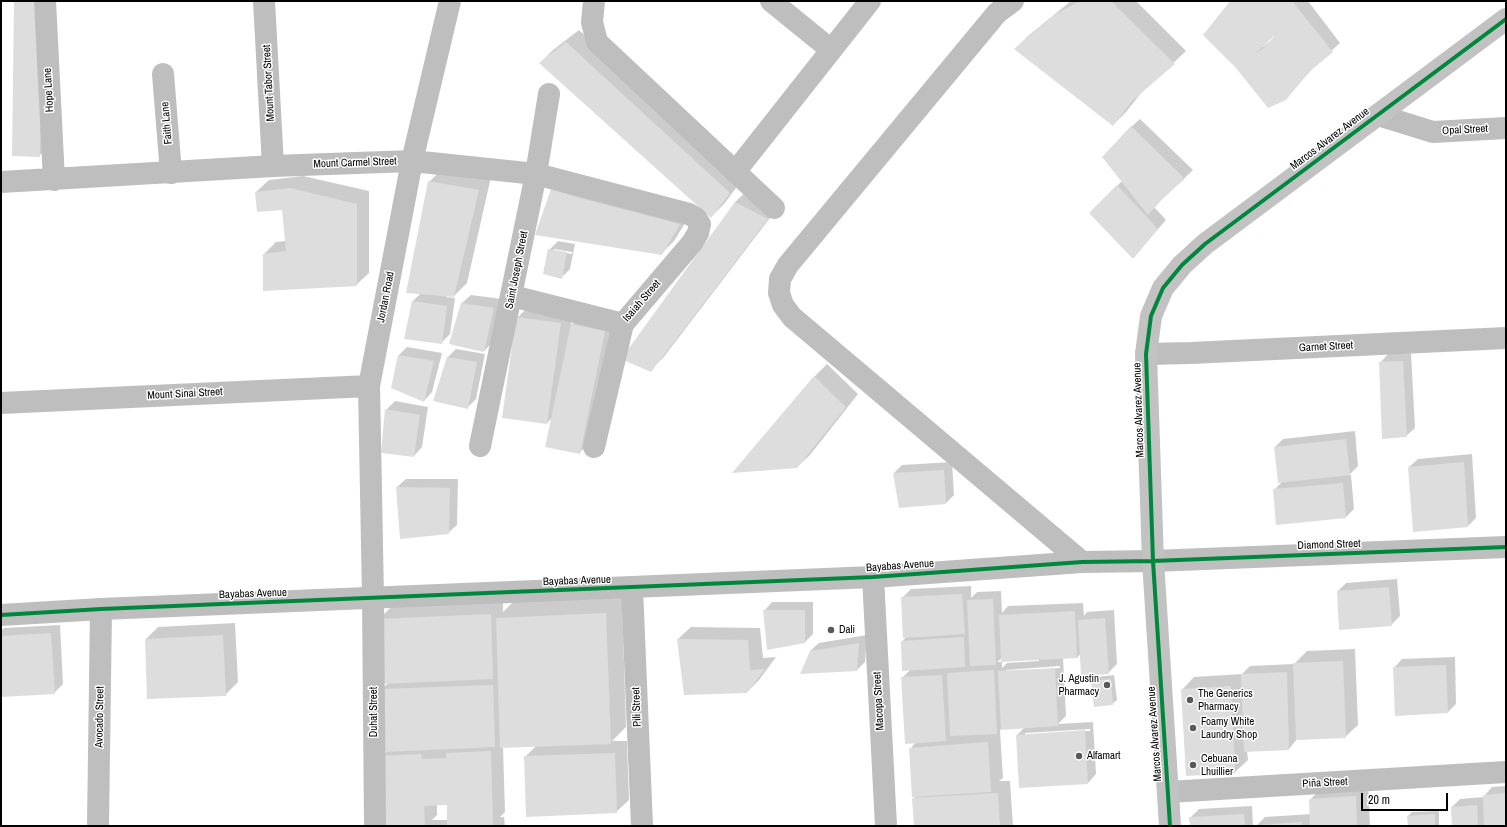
<!DOCTYPE html>
<html>
<head>
<meta charset="utf-8">
<style>
  body { margin:0 }
  #map { position:relative; width:1507px; height:827px; overflow:hidden; background:#fff; font-family:"Archivo Narrow",sans-serif }
  canvas { display:block }
  .frame { position:absolute; inset:0; border:2px solid #000; pointer-events:none }
  .scale { position:absolute; left:1361px; top:793px; width:87px; height:18px; box-sizing:border-box; border:2px solid #000; border-top:0; padding-left:5px; font-size:12px; line-height:14px; white-space:nowrap; color:#000; -webkit-text-stroke:3px #fff; paint-order:stroke }
</style>
</head>
<body>
<div id="map">
<canvas width="1507" height="827"></canvas>
<div class="frame"></div>
<div class="scale">20 m</div>
</div>
<script>
const c = document.querySelector('canvas').getContext('2d');
c.lineJoin = 'round';
function paint(path, color) { c.fillStyle = color; c.fill(path, 'evenodd'); }
const toPath = rows => new Path2D(rows.map(r => 'M' + r).join(''));
function strokePath(path, color, width, dash) { c.strokeStyle = color; c.lineWidth = width; c.lineCap = dash ? 'butt' : 'round'; c.setLineDash(dash || []); c.stroke(path); }
function label(font, color, halo, rows, align = 'center') {
  c.font = font + ' "Archivo Narrow",sans-serif'; c.lineWidth = 3; c.setLineDash([]); c.textBaseline = 'middle'; c.strokeStyle = halo; c.fillStyle = color; for (const [text, x, y, turn = 0] of rows) {
    c.save(); c.translate(x, y); c.rotate((+turn || 0) * Math.PI / 180); c.textAlign = isNaN(turn) ? turn : align; if (halo) c.strokeText(text, 0, 0); c.fillText(text, 0, 0); c.restore();
  }
}
const shadow = toPath([
  [15,1,52,143,39,156],
  [1071,1,1136,1,1186,51,1141,93,1126,112,1113,125,1015,49,1028,36],
  [1231,1,1308,1,1340,43,1314,67,1285,99,1237,67,1204,35],
  [1273,35,1275,37,1263,47,1262,46],
  [579,30,742,180,724,204,711,217,540,63,553,50],
  [1140,119,1193,170,1154,207,1166,220,1133,258,1090,213,1122,181,1131,127],
  [442,169,491,177,467,283,454,296,446,295,446,297,455,298,450,334,441,343,413,301,421,293,429,182],
  [303,176,369,191,369,273,356,285,264,254,276,242,286,241,283,209,256,192,269,180],
  [552,190,692,212,674,241,662,253],
  [748,190,779,206,663,358,650,370,735,202],
  [558,241,575,244,570,269,561,278,549,250],
  [554,249,572,252,572,254,554,251],
  [471,295,502,299,492,343,484,351,462,303],
  [530,305,573,311,571,325,584,312,617,319,592,440,579,453,553,417,547,423,517,318],
  [407,347,442,353,432,392,424,401,399,355],
  [456,349,485,354,476,399,467,408,448,357],
  [1411,353,1415,428,1406,436,1380,363,1388,354],
  [827,364,858,394,810,455,797,467,734,472,815,376],
  [395,401,428,407,422,447,414,456,386,410],
  [1355,431,1358,466,1349,475,1351,475,1354,509,1346,517,1274,490,1282,482,1275,447,1283,439],
  [1472,454,1476,518,1468,526,1409,467,1418,459],
  [952,462,954,495,946,503,894,473,902,465],
  [406,479,458,479,457,525,448,533,397,487],
  [1397,579,1400,616,1391,625,1338,591,1346,583],
  [971,586,971,598,977,592,1001,591,1002,613,1008,606,1083,603,1084,616,1087,612,1114,610,1117,664,1108,673,1081,653,1077,658,1063,658,1066,716,1058,724,1093,722,1096,774,1088,783,1017,735,1025,727,1001,729,1000,730,1003,778,999,781,1010,781,1013,826,915,826,913,799,917,795,911,748,916,742,902,678,910,670,902,642,907,636,902,598,911,589],
  [1002,658,1002,662,997,662],
  [1039,659,1039,661,1007,663,1002,668,1002,661],
  [1060,666,1060,668,1006,672,1006,670],
  [1090,729,1090,731,1025,735,1025,733],
  [622,598,626,727,612,741,627,741,629,800,616,812,525,757,536,746,503,747,505,812,500,817,504,817,505,826,384,826,382,756,388,750,382,689,389,682,379,619,392,606,503,602,503,612,513,602],
  [448,804,448,820,432,820,437,815,437,805],
  [772,602,813,602,813,634,805,642,764,611],
  [235,623,238,682,225,695,146,639,158,627],
  [60,625,63,684,54,693,1,696,1,631,4,628],
  [691,627,760,628,763,658,776,657,759,680,747,692,678,639],
  [867,635,865,662,857,670,810,651,819,643],
  [1355,649,1358,725,1345,737,1297,739,1289,749,1247,751,1248,760,1235,772,1187,775,1182,690,1194,677,1242,674,1250,666,1294,664,1307,651],
  [1455,657,1456,704,1448,712,1394,668,1402,659],
  [1114,675,1117,700,1112,704,1093,681,1097,677],
  [1368,784,1370,826,1256,826,1265,817,1311,814,1310,800,1322,787],
  [1506,786,1506,826,1453,826,1452,807,1460,799,1484,797,1484,796,1492,787],
  [1252,806,1253,826,1191,826,1190,818,1199,809],
  [1439,811,1439,826,1409,826,1408,816,1412,812]
]);
const building = toPath([
  [14,1,41,1,40,157,12,156],
  [1080,1,1111,1,1175,64,1132,101,1113,126,1014,49,1054,15],
  [1230,1,1292,1,1333,52,1309,72,1286,100,1268,108,1236,68,1203,35],
  [1277,33,1264,48,1254,55],
  [566,42,730,193,711,218,539,63],
  [1131,126,1185,179,1167,194,1148,215,1102,157],
  [428,181,479,190,454,297,406,293],
  [1117,185,1158,229,1133,259,1089,213],
  [290,188,357,204,357,286,263,291,263,254,286,251,282,210,257,212,255,192],
  [551,189,576,197,680,224,662,255,535,235],
  [735,202,768,219,651,372,621,359],
  [548,249,567,252,562,279,543,274],
  [412,301,447,306,442,344,404,339],
  [461,303,494,308,484,352,449,344],
  [516,317,561,323,547,424,502,418],
  [571,324,605,331,580,454,545,447],
  [398,355,434,361,424,402,391,388],
  [447,357,477,362,468,409,433,401],
  [1403,361,1407,437,1382,439,1379,362],
  [814,376,846,407,797,468,732,473],
  [385,409,420,415,414,457,381,453],
  [1346,439,1350,475,1278,483,1274,447],
  [1464,462,1468,527,1413,532,1408,467],
  [944,470,946,504,899,508,893,473],
  [1343,483,1346,518,1276,525,1273,489],
  [396,487,450,488,449,534,400,539],
  [1389,587,1392,626,1339,630,1337,591],
  [962,594,965,634,903,638,901,597],
  [993,599,996,665,970,666,967,600],
  [763,610,805,610,805,643,767,650],
  [1075,611,1077,658,1001,662,999,615],
  [606,613,611,744,500,748,496,618],
  [491,614,493,679,380,684,378,619],
  [1105,618,1109,674,1081,676,1078,620],
  [51,633,55,694,1,697,1,636],
  [223,635,226,696,147,699,145,639],
  [964,637,965,667,902,671,901,641],
  [677,639,748,640,750,670,765,669,747,693,684,695],
  [859,643,857,671,800,674,810,651],
  [1343,661,1346,738,1296,740,1293,663],
  [1446,665,1448,713,1395,716,1393,667],
  [1055,668,1058,726,1001,730,998,671],
  [994,670,997,734,950,736,947,673],
  [1287,672,1289,750,1244,752,1241,674],
  [942,675,946,741,905,744,901,677],
  [1111,679,1113,705,1094,707,1091,681],
  [493,685,495,747,383,752,381,689],
  [1231,686,1235,773,1186,776,1181,689],
  [1085,730,1088,784,1019,788,1016,735],
  [988,742,991,792,912,797,909,748],
  [491,751,493,826,447,826,447,805,424,806,425,826,383,826,381,756,421,754,422,759,446,758,446,753],
  [615,753,617,813,526,817,524,756],
  [998,793,1000,826,914,826,912,798],
  [1506,793,1506,826,1484,826,1483,795],
  [1356,796,1357,826,1310,826,1309,799],
  [1477,805,1478,826,1452,826,1451,807],
  [1244,814,1245,826,1190,826,1189,817],
  [1435,814,1435,826,1408,826,1407,816],
  [1302,822,1302,826,1258,826,1258,825]
]);
const minor = toPath([
  [45,1,54,180],
  [264,1,273,166],
  [594,1,592,22,597,42,774,208],
  [771,1,830,49],
  [1013,1,997,13,788,265,780,279,779,293,783,305,792,317,1082,562],
  [163,74,171,173],
  [1378,115,1433,132,1506,128],
  [735,172,870,1],
  [1,182,273,166,412,161,536,174,689,214,696,218,700,224,698,233,692,243,623,324,512,296],
  [1146,354,1191,353,1506,338],
  [1,403,369,386],
  [480,446,536,174,549,94],
  [594,447,623,324],
  [1153,561,1506,547],
  [873,577,886,826],
  [632,588,642,826],
  [1168,792,1506,772],
  [98,826,101,609],
  [375,826,373,598,369,386,412,161,450,1]
]);
const tertiary = toPath([
  [1,615,101,609,873,577,1082,562,1153,561]
]);
const secondary = toPath([
  [1170,826,1153,561,1146,354,1151,316,1163,288,1182,265,1205,244,1506,19]
]);
const cycleway = toPath([
  [1,615,101,609,873,577,1082,562,1153,561,1506,547],
  [1170,826,1153,561,1146,354,1151,316,1163,288,1182,265,1205,244,1506,19]
]);
const markers = [
  [831,630,4,"#595959"],
  [1107,685,4,"#595959"],
  [1190,700,4,"#595959"],
  [1193,728,4,"#595959"],
  [1079,756,4,"#595959"],
  [1193,765,4,"#595959"]
];
const streetNames = [
  ["Mount Tabor Street",269,83,-93],
  ["Hope Lane",49,90,-93],
  ["Faith Lane",167,123,-95],
  ["Opal Street",1465,130,-3],
  ["Marcos Alvarez Avenue",1330,139,-37],
  ["Mount Carmel Street",355,163,-2],
  ["Saint Joseph Street",517,270,-79],
  ["Jordan Road",386,297,-79],
  ["Isaiah Street",642,301,-49],
  ["Garnet Street",1326,347,-3],
  ["Mount Sinai Street",185,394,-3],
  ["Marcos Alvarez Avenue",1139,410,-92],
  ["Diamond Street",1329,545,-2],
  ["Bayabas Avenue",900,566,-4],
  ["Bayabas Avenue",577,581,-2],
  ["Bayabas Avenue",253,594,-2],
  ["Macopa Street",879,701,-93],
  ["Pili Street",637,707,-92],
  ["Duhat Street",374,712,-90],
  ["Avocado Street",100,717,-89],
  ["Marcos Alvarez Avenue",1155,734,-94],
  ["Piña Street",1325,783,-3]
];
const poiNames = [
  ["Dali",839,630],
  ["J. Agustin",1099,679,"right"],
  ["Pharmacy",1099,692,"right"],
  ["The Generics",1198,694],
  ["Pharmacy",1198,707],
  ["Foamy White",1201,722],
  ["Laundry Shop",1201,735],
  ["Alfamart",1087,756],
  ["Cebuana",1201,759],
  ["Lhuillier",1201,772]
];
paint(shadow, '#0003');
paint(building, '#ddd');
strokePath(minor, '#bebebe', 22);
strokePath(tertiary, '#bebebe', 22);
strokePath(secondary, '#c2c2c2', 22);
strokePath(cycleway, '#00873e', 4);
for (const [x, y, r, color] of markers) { const dot = new Path2D(); dot.arc(x, y, r, 0, 2 * Math.PI); c.fillStyle = color; c.fill(dot); strokePath(dot, '#fff', 1.5); }
label('11px', '#000', '#fff', streetNames);
label('11px', '#000', '#fff', poiNames, 'left');
</script>
</body>
</html>
